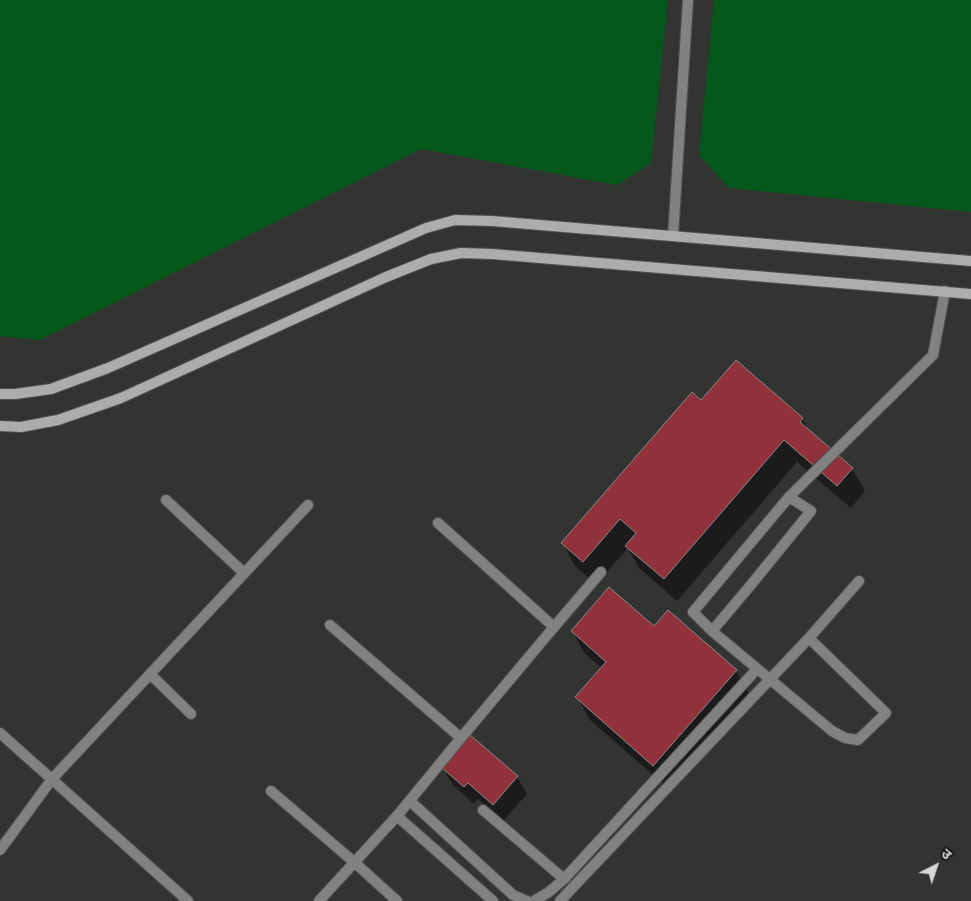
<!DOCTYPE html>
<html>
<head>
<meta charset="utf-8">
<style>
  body { margin:0 }
  #map { position:relative; width:971px; height:901px; overflow:hidden; background:#323432; font-family:"Varela Round","Noto Sans Devanagari",sans-serif }
  canvas { display:block }
  .north { position:absolute; left:911px; top:841px; width:50px; height:50px; -webkit-text-stroke:4px #1a1b1a; paint-order:stroke; rotate:41deg; font-size:14px; font-weight:700; line-height:20px; text-align:center; color:#d5d7d5 }
  .north::after { content:''; display:block; margin:auto; width:18px; height:22px; background:#d5d7d5; clip-path:polygon(50% 0,100% 100%,50% 72%,0 100%) }
</style>
</head>
<body>
<div id="map">
<canvas width="971" height="901"></canvas>
<div class="north">उ</div>
</div>
<script>
const c = document.querySelector('canvas').getContext('2d');
c.lineJoin = 'round';
function paint(path, color) { c.fillStyle = color; c.fill(path, 'evenodd'); }
const toPath = rows => new Path2D(rows.map(r => 'M' + r).join(''));
function strokePath(path, color, width, dash) { c.strokeStyle = color; c.lineWidth = width; c.lineCap = dash ? 'butt' : 'round'; c.setLineDash(dash || []); c.stroke(path); }
const green = toPath([
  [0,0,668,0,651,163,617,185,421,149,40,340,0,336],
  [714,0,971,0,971,212,729,188,699,155]
]);
const shadow = toPath([
  [701,402,802,419,811,433,852,469,865,491,851,508,797,462,677,601,639,568,628,548,596,584,575,566,563,543],
  [668,611,736,671,749,694,667,787,590,720,577,697,602,668,585,654,572,631,654,627],
  [443,768,517,777,527,794,503,821,478,799,474,804,453,785]
]);
const building = toPath([
  [736,360,803,418,800,422,853,468,837,486,784,440,664,579,625,546,636,533,620,519,583,562,561,543,692,392,701,400,736,360],
  [609,587,654,626,668,610,737,670,653,766,575,697,606,662,571,631,609,587],
  [470,735,518,776,493,805,468,783,464,787,442,768,470,735]
]);
const service = toPath([
  [673,236,688,0],
  [789,497,933,355,945,291],
  [554,627,601,572],
  [712,631,750,586,811,511,789,497,693,612,712,631,832,731,845,738,858,740,886,713,809,638,859,581],
  [410,801,513,895,527,901],
  [483,810,564,879],
  [397,816,493,901],
  [534,901,549,892,564,879,757,669],
  [560,901,809,638]
]);
const minor = toPath([
  [166,500,244,573],
  [330,625,461,738],
  [150,674,191,714],
  [271,791,354,862,397,901],
  [0,850,52,779,308,505],
  [319,901,397,816,461,738,554,627,438,523]
]);
const tertiary = toPath([
  [0,733,188,901]
]);
const secondary = toPath([
  [0,394,15,394,51,389,108,368,426,228,455,220,492,221,971,261],
  [0,426,21,427,58,420,121,398,386,277,431,259,461,253,492,254,971,294]
]);
paint(green, '#06571c');
paint(shadow, '#0007');
paint(building, '#90313b');
strokePath(building, '#8b8888', 1);
strokePath(service, '#4f514f', 12);
strokePath(minor, '#4f514f', 12);
strokePath(tertiary, '#4f514f', 12);
strokePath(secondary, '#4f514f', 12);
strokePath(service, '#808180', 10);
strokePath(minor, '#808180', 10);
strokePath(tertiary, '#808180', 10);
strokePath(secondary, '#abacab', 10);
</script>
</body>
</html>
